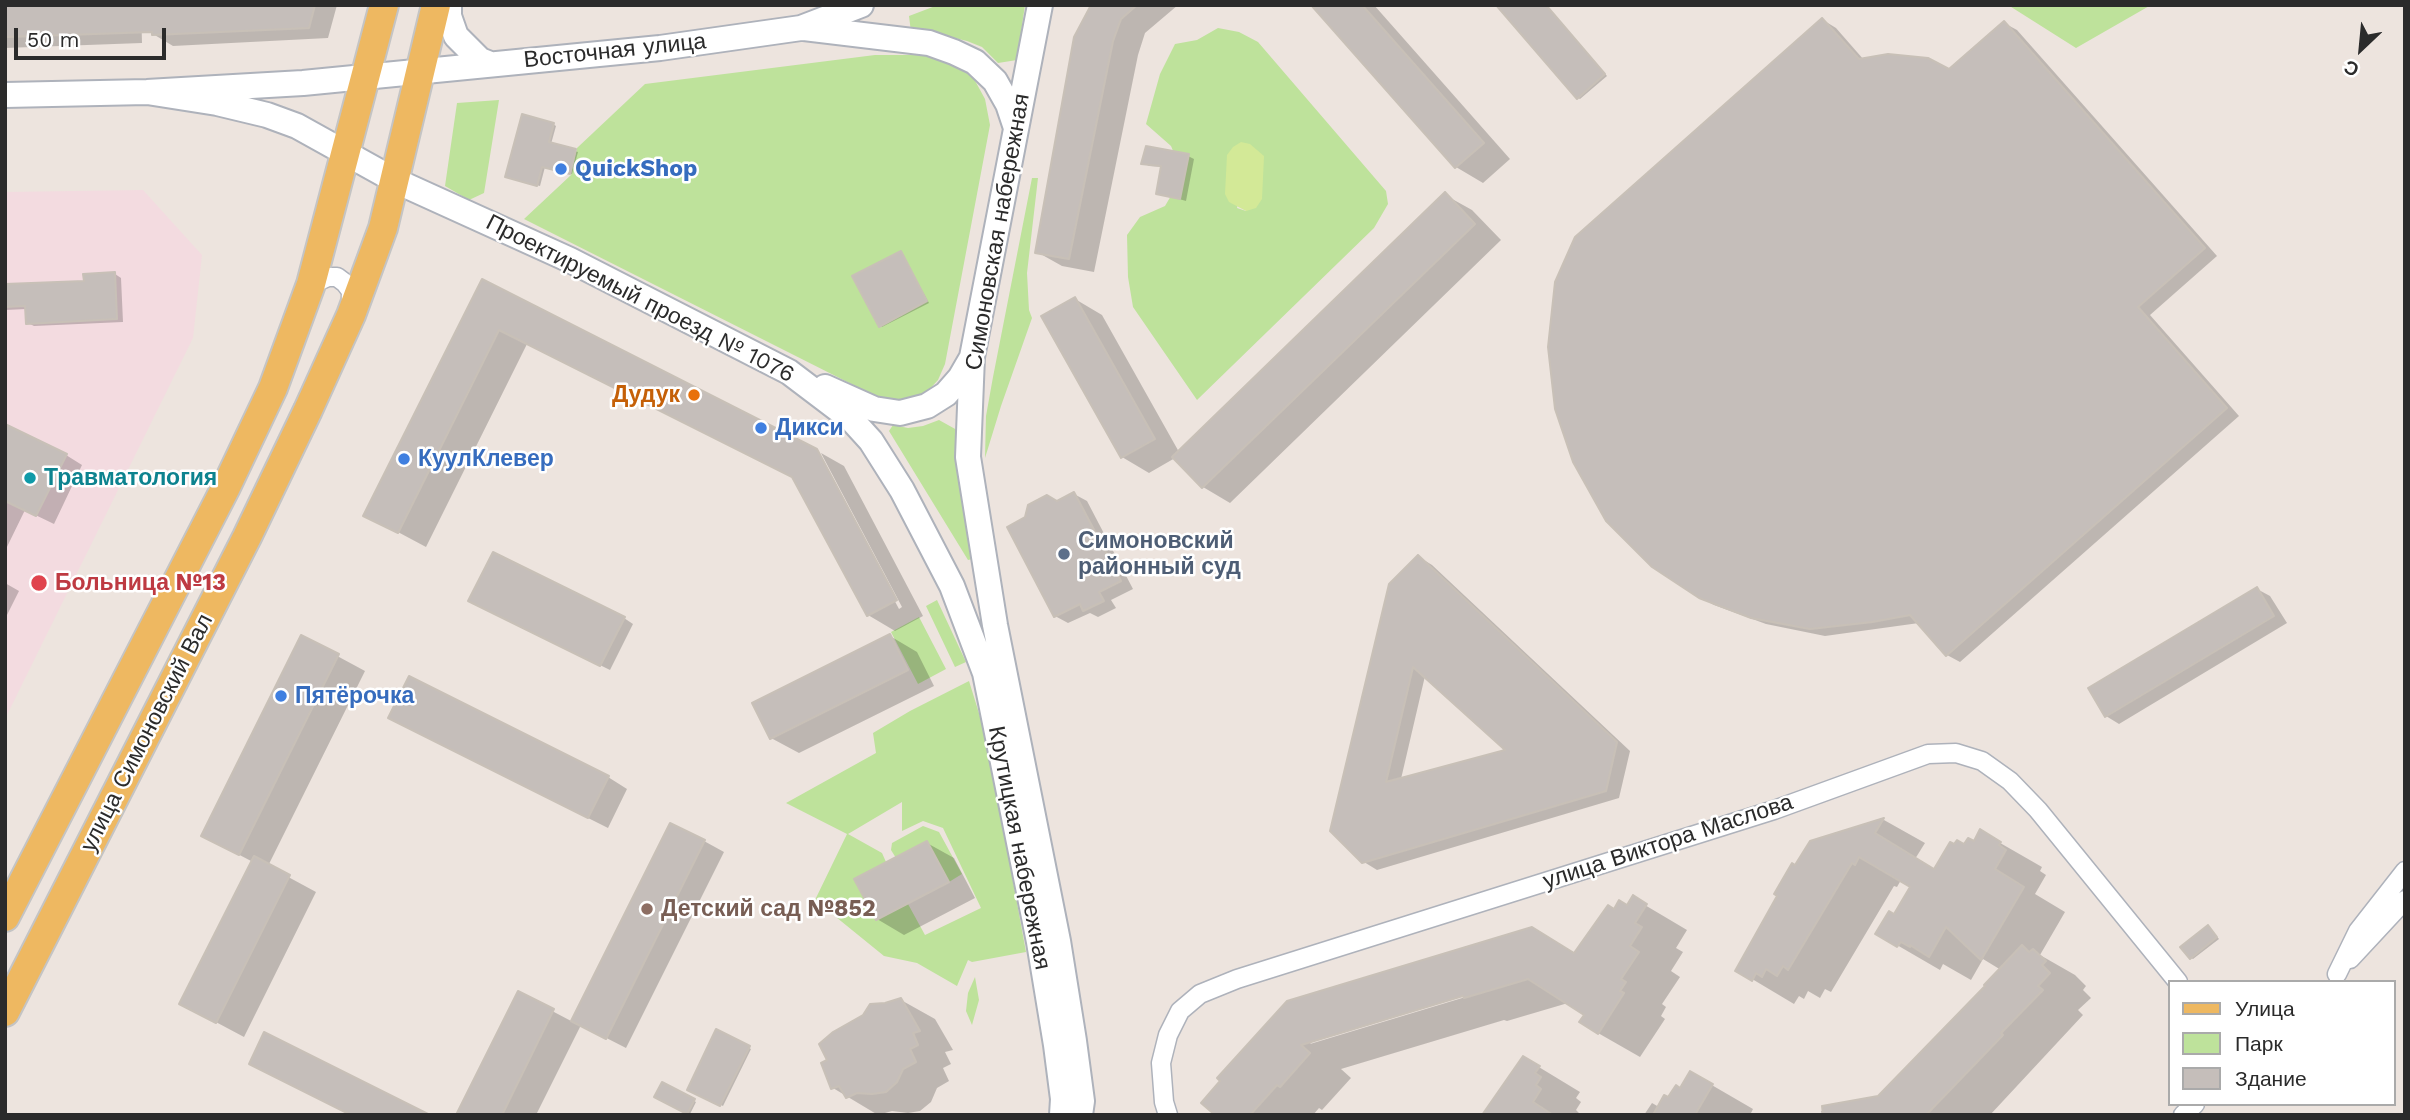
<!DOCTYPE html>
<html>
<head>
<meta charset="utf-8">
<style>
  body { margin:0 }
  #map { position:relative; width:2410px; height:1120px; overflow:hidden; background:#ede4de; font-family:"Work Sans",sans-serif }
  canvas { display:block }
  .frame { position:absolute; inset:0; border:7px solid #2b2b2b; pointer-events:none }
  .legend { position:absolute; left:2168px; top:980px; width:228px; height:126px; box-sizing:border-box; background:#fff; border:2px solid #aaa; margin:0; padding:9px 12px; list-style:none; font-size:21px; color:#2b2b2b }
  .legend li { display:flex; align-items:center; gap:14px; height:35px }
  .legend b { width:35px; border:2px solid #aaa }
  .north { position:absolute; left:2326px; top:14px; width:70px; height:70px; -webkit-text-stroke:5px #fff; paint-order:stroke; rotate:206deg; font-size:19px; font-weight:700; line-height:28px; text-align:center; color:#2b2b2b }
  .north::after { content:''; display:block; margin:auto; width:24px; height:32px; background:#2b2b2b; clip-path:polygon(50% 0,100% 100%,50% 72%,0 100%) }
  .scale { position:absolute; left:14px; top:28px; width:152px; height:32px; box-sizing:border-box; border:4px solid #2b2b2b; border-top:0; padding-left:9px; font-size:21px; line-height:24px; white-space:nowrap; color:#2b2b2b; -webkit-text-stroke:5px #fff; paint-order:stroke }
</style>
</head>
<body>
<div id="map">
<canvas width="2410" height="1120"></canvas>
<div class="frame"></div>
<ul class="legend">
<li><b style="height:9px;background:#eeb861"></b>Улица</li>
<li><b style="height:19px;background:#bee29b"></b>Парк</li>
<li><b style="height:19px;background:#c5beba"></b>Здание</li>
</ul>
<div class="north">С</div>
<div class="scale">50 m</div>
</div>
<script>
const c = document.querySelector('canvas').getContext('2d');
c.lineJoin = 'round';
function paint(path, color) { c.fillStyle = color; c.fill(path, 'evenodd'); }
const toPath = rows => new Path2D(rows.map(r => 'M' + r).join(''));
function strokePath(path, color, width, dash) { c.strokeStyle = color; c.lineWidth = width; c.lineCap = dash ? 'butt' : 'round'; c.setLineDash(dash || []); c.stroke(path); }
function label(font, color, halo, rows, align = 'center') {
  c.font = font + ' "Work Sans",sans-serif'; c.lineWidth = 5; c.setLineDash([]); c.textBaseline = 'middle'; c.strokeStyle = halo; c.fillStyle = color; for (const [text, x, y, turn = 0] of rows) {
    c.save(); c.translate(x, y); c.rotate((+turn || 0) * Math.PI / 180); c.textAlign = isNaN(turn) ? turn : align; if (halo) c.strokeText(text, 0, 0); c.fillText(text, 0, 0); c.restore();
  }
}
const medical = toPath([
  [143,190,202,255,193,338,5,719,5,192]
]);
const green = toPath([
  [938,5,1025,5,1017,60,998,63,982,47,967,41,942,35,911,32,909,16],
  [2008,5,2151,5,2076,48],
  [1218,28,1239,32,1258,42,1386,191,1388,204,1374,228,1197,400,1133,307,1128,277,1127,235,1140,217,1165,206,1175,189,1182,172,1171,146,1146,124,1160,74,1175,44,1197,40],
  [1250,144,1246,211,1237,208],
  [875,55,930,55,953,64,973,77,985,99,990,125,945,364,938,380,926,393,910,401,891,404,524,219,571,175,577,148,645,84],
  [499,100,484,193,469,200,445,186,457,103],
  [1032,178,1038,178,1027,273,1029,310,1032,318,1001,406,985,458,986,416,993,377],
  [939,420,957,430,958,468,977,558,968,560,889,431,893,425,908,428,923,426],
  [937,600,966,662,955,667,926,606],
  [919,617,946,669,918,684,891,632],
  [969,681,987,739,1026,952,972,962,968,960,957,986,917,963,884,956,815,900,847,834,786,803,876,753,873,733,910,711],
  [902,802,902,831,923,821,943,828,981,908,925,935,908,904,876,920,854,879,886,862,882,853,848,834],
  [923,826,939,832,962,874,949,882,927,841,896,858,891,850,892,843],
  [975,977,979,1000,972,1025,966,1011,968,993]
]);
const pitch = toPath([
  [1241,142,1250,144,1264,156,1262,199,1256,208,1246,211,1229,202,1225,194,1227,155,1233,147]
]);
const shadow = toPath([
  [5,5,141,5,142,43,5,48],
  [153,5,337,5,328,38,173,46,153,34],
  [1093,5,1178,5,1145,33,1138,55,1094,272,1062,266,1037,252],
  [1313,5,1374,5,1510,159,1483,183,1456,167],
  [1546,5,1607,76,1580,99,1578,98],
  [1823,20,1836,28,1864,60,1949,71,2004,23,2017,30,2217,256,2150,315,2239,416,1960,662,1947,655,1919,623,1825,636,1766,624,1714,605,1700,597],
  [553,124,556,126,551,144,578,152,572,174,545,167,540,186,510,178],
  [1188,156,1194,159,1186,201,1158,193,1163,167,1149,166,1143,163],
  [1445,195,1472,210,1501,240,1230,503,1203,487,1175,458,1149,473,1122,457,1075,299,1102,315,1179,452],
  [901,253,929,303,882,327,880,325],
  [115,274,121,278,123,322,34,326,28,323,27,309,5,310,5,285,86,283],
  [483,281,815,450,899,609,902,607,821,453,844,466,923,616,895,631,868,615,795,478,527,344,426,547,366,515],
  [5,431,66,455,82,465,54,524,25,510,5,551],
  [1074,494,1087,501,1133,589,1111,600,1116,608,1098,617,1090,613,1068,623,1055,616,1027,519],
  [1419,557,1432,565,1630,751,1619,798,1377,870,1364,862],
  [1425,676,1508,751,1401,779],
  [5,583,19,591,5,619],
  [2257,589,2270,596,2287,623,2119,724,2106,716],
  [480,606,624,618,633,624,610,670],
  [890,636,917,652,934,686,799,753,771,738],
  [302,637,365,671,268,866,316,892,244,1037,182,1004,253,862,230,850],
  [409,728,608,777,627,789,608,828],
  [1884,820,1925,843,1915,859,1935,871,1965,847,1974,843,1981,832,2042,867,2040,871,2046,875,2035,894,2065,912,2040,955,2075,975,2086,986,2083,990,2091,998,2078,1010,2083,1015,1990,1115,1822,1115,1821,1111,1879,1098,2001,970,1983,959,1971,980,1943,964,1940,970,1878,934,1894,916,1912,887,1901,880,1897,887,1894,886,1831,992,1825,989,1820,998,1808,991,1804,999,1799,996,1794,1004,1737,970,1811,842],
  [704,841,724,852,626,1048,581,1025,536,1115,458,1115,518,993,573,1022],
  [927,843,954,858,975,898,904,935,877,919],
  [1633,898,1687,930,1676,948,1683,952,1671,971,1680,977,1662,1004,1666,1007,1661,1016,1665,1019,1640,1057,1598,1033,1586,1014,1568,1003,1507,1021,1504,1020,1341,1069,1351,1078,1322,1110,1319,1108,1313,1115,1217,1115,1222,1081,1532,928,1576,954,1615,910,1628,907],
  [1471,992,1472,995,1310,1044,1315,1039],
  [2210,928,2219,939,2193,959,2191,958],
  [901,1000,935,1019,953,1050,945,1052,951,1064,943,1068,949,1081,937,1088,931,1102,920,1111,908,1113,892,1111,878,1115,833,1088,886,1005],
  [717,1031,751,1049,723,1106,689,1089],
  [1524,1058,1580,1092,1576,1098,1581,1102,1576,1110,1581,1115,1485,1115],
  [1691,1073,1753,1109,1750,1115,1644,1115,1652,1103,1659,1107,1681,1090],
  [663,1084,696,1102,690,1114,656,1097]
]);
const building = toPath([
  [5,5,315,5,309,28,152,35,152,32,5,37,5,5],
  [1091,5,1137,5,1121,19,1113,41,1069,259,1035,253,1074,37,1091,5],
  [1311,5,1362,5,1484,143,1455,168,1311,5],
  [1496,5,1546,5,1605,74,1577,99,1496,5],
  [1822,18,1859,59,1888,54,1928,58,1949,69,2004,21,2205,248,2138,307,2227,408,1946,656,1910,615,1872,622,1810,629,1751,618,1699,598,1652,567,1606,521,1573,462,1555,409,1548,347,1555,282,1575,237,1822,18],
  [522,114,554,123,549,142,576,149,570,174,542,167,537,186,505,177,522,114],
  [1146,146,1189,154,1180,199,1156,194,1161,166,1141,164,1146,146],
  [1445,192,1475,224,1202,488,1172,457,1445,192],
  [901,251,927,301,879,327,852,276,901,251],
  [115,272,117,319,26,324,25,306,5,307,5,284,84,281,83,274,115,272],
  [482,279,817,449,897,600,867,616,792,477,499,330,398,533,363,516,482,279],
  [1075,297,1155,439,1121,458,1041,316,1075,297],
  [5,424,67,454,36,516,5,501,5,424],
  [1074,492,1121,581,1099,592,1104,601,1083,611,1080,604,1054,617,1007,527,1025,517,1028,505,1047,495,1057,501,1074,492],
  [493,552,625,617,600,666,468,601,493,552],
  [1418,555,1617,742,1606,791,1362,863,1330,831,1389,584,1418,555],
  [1413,667,1505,750,1386,782,1413,667],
  [2257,587,2274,616,2105,717,2088,688,2257,587],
  [890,634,908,670,770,739,752,703,890,634],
  [301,635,339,654,239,855,201,836,301,635],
  [409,676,609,776,588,818,388,718,409,676],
  [1884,818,1875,833,1934,869,1950,842,1954,844,1957,840,1964,844,1968,838,1974,841,1980,829,2001,842,1999,845,2006,850,1995,869,2024,887,1981,960,1946,927,1929,957,1910,945,1910,947,1901,942,1897,947,1875,934,1889,911,1894,914,1910,887,1859,857,1855,865,1852,863,1788,970,1783,966,1777,976,1766,969,1762,977,1756,973,1752,981,1735,971,1777,896,1774,894,1792,863,1795,865,1810,841,1884,818],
  [670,823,705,840,606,1039,571,1021,670,823],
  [927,841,949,882,876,920,854,879,927,841],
  [254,856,290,875,216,1023,179,1004,254,856],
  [1633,895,1647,904,1635,923,1642,927,1630,946,1639,952,1621,979,1626,982,1620,991,1624,993,1598,1034,1579,1022,1584,1015,1528,979,1464,998,1463,996,1301,1045,1310,1053,1280,1087,1277,1085,1250,1115,1215,1115,1201,1103,1220,1081,1217,1078,1287,1001,1532,927,1574,953,1608,905,1614,909,1619,900,1627,905,1633,895],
  [2208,925,2217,937,2190,959,2180,947,2208,925],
  [2022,945,2029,952,2033,949,2046,961,2042,965,2050,973,2038,986,2043,990,2001,1033,2003,1035,1926,1115,1823,1115,1822,1106,1878,1096,1985,986,1984,985,2022,945],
  [518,991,554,1009,502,1115,456,1115,518,991],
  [901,998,920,1031,913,1033,918,1045,910,1049,916,1062,903,1069,897,1082,886,1092,872,1094,857,1093,846,1098,839,1086,831,1089,821,1063,827,1060,819,1044,833,1032,863,1015,870,1004,885,1003,901,998],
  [716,1029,750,1046,720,1106,687,1090,716,1029],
  [264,1032,430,1115,351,1115,249,1064,264,1032],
  [1523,1056,1540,1066,1535,1073,1541,1077,1536,1085,1541,1089,1533,1102,1553,1115,1482,1115,1523,1056],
  [1690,1071,1713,1084,1696,1113,1699,1115,1653,1115,1664,1095,1668,1097,1676,1085,1680,1088,1690,1071],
  [662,1082,695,1099,687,1114,654,1097,662,1082]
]);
const street = toPath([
  [309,292,319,281,328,277,337,277,345,283,351,291,351,308],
  [2350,959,2405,900],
  [2337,974,2358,931,2405,871],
  [1168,1115,1164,1102,1161,1063,1168,1035,1180,1011,1200,994,1237,979,1774,810,1928,754,1956,753,1982,761,2010,781,2038,810,2178,982],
  [2183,1115,2195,1104]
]);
const secondary = toPath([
  [449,5,449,16,456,36,480,60,490,64],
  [1040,5,972,357,968,457,995,625,1058,941,1074,1041,1082,1101,1080,1115],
  [804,28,929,43,954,52,975,62,995,81,1008,104,1016,128],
  [147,92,217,103,267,115,297,126,396,181,570,260,789,372,851,419,871,441,902,490,952,586,985,673,1039,942,1056,1045,1063,1099,1062,1115],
  [5,95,147,92,303,83,660,48,801,28,861,5],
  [825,387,874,409,900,413,927,406,946,394,960,378,971,359]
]);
const primary = toPath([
  [5,917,226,487,273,388,311,284,384,5],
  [5,1012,247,537,308,410,351,315,383,228,436,5]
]);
const markers = [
  [561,169,7,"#3f7fe0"],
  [694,395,7,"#e8710a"],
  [761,428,7,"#3f7fe0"],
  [404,459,7,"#3f7fe0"],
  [30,478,7,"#0f9aa8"],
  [1064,554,7,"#5c6f8a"],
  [39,583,9,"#e0444e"],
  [281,696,7,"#3f7fe0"],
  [647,909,7,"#8d6e63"]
];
const streetNames = [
  ["Восточная улица",615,51,-6],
  ["Симоновская набережная",998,232,-80],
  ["Проектируемый проезд № 1076",640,299,27],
  ["улица Симоновский Вал",147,733,-63],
  ["улица Виктора Маслова",1668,842,-18],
  ["Крутицкая набережная",1019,848,79]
];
const shopNames = [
  ["QuickShop",575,169],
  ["Дикси",775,428],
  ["КуулКлевер",418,459],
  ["Пятёрочка",295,696]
];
const foodNames = [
  ["Дудук",680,395]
];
const cultureNames = [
  ["Травматология",44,478]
];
const serviceNames = [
  ["Симоновский",1078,541],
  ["районный суд",1078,567]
];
const healthNames = [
  ["Больница №13",55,583]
];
const educationNames = [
  ["Детский сад №852",661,909]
];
paint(medical, '#f3dbe0');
paint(green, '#bee29b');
paint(pitch, '#d3e997');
paint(shadow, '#0003');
paint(building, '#c5beba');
strokePath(building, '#c8c0b7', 2);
strokePath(street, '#aeb2bb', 21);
strokePath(secondary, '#aeb2bb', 28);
strokePath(primary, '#c4c4c4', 32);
strokePath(street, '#fff', 18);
strokePath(secondary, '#fff', 24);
strokePath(primary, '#eeb861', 28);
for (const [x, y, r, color] of markers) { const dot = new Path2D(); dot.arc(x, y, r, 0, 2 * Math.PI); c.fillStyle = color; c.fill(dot); strokePath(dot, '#fff', 2.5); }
label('23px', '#2b2b2b', '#fff', streetNames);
label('bold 23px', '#366cbe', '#fff', shopNames, 'left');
label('bold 23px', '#c56008', '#fff', foodNames, 'right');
label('bold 23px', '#0d838f', '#fff', cultureNames, 'left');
label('bold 23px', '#4e5e75', '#fff', serviceNames, 'left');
label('bold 23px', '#be3a42', '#fff', healthNames, 'left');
label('bold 23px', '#785e54', '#fff', educationNames, 'left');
</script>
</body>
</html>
